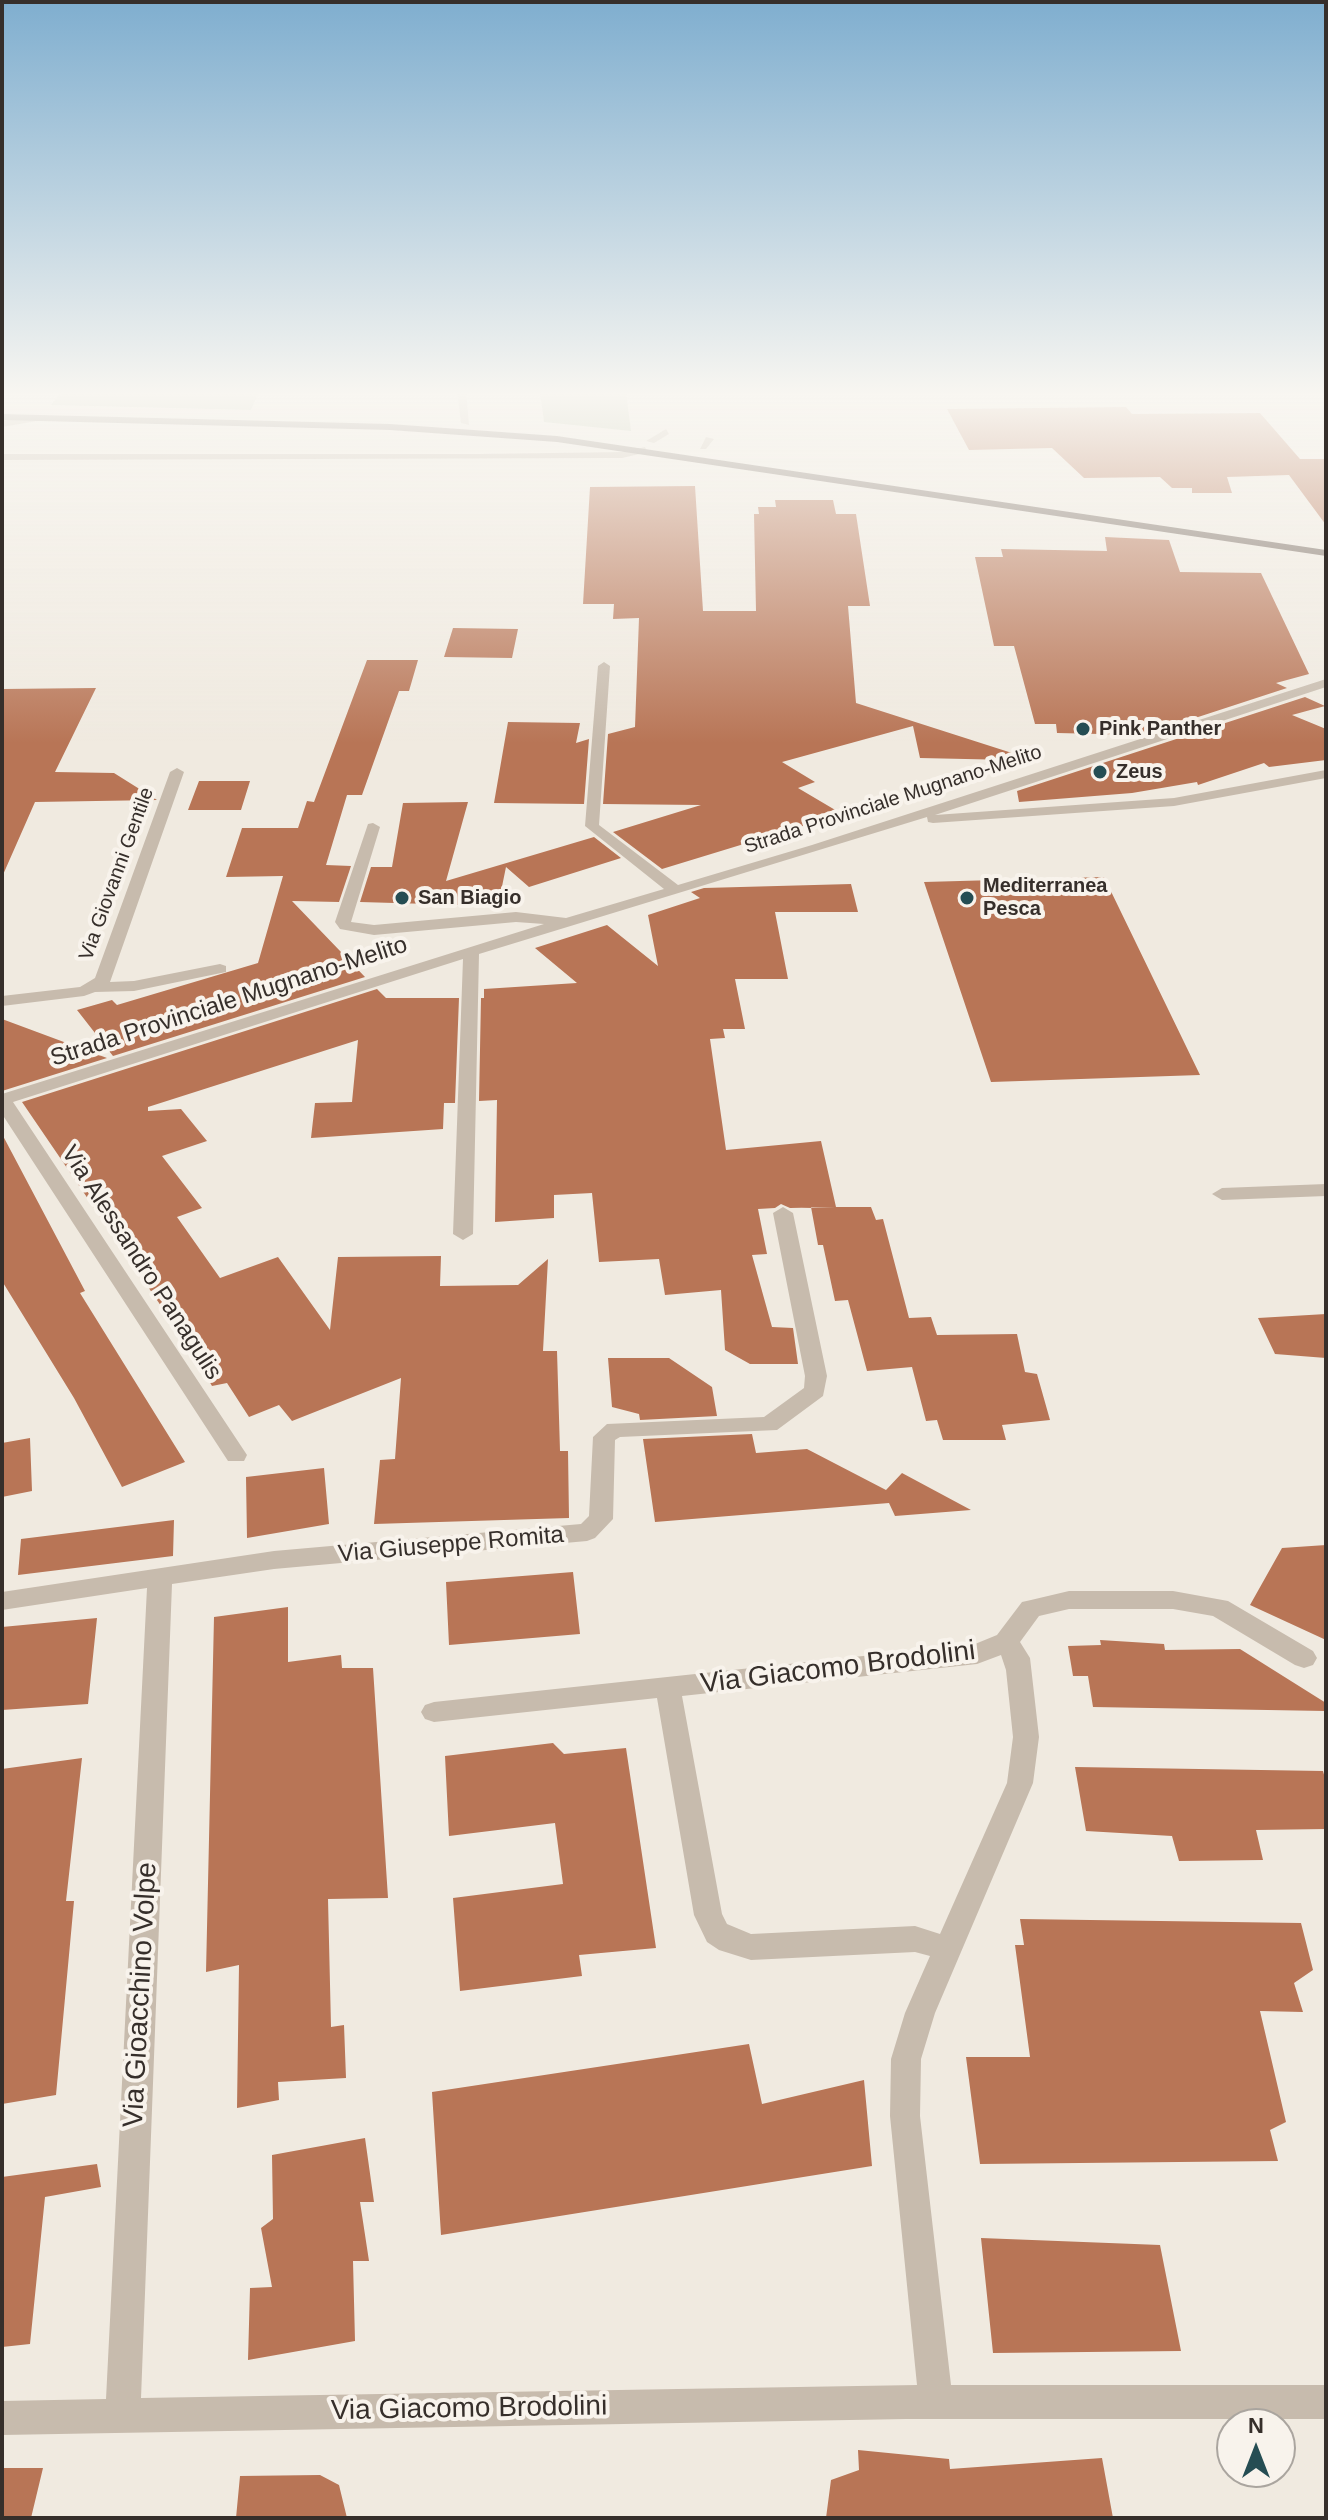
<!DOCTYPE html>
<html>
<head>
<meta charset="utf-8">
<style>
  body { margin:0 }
  #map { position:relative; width:1328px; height:2520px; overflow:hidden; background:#f0eae0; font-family:Arial,sans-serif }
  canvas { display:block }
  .frame { position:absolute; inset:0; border:4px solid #362f2b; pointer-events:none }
  .north { position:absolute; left:1216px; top:2408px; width:80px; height:80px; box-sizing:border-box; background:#f8f3ec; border:2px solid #aaa59f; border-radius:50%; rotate:0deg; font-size:22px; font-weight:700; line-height:32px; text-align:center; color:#362f2b }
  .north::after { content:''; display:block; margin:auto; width:28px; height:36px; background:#254d53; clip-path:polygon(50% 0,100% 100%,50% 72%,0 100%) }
</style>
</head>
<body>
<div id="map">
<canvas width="1328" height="2520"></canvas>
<div class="frame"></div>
<div class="north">N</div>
</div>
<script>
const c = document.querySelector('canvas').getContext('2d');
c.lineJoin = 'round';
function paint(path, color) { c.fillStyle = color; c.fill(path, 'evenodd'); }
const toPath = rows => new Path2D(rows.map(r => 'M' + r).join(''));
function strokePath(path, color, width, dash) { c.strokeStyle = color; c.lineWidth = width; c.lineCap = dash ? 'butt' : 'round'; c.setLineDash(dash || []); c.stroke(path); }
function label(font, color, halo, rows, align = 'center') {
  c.font = font + ' Arial,sans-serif'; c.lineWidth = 8; c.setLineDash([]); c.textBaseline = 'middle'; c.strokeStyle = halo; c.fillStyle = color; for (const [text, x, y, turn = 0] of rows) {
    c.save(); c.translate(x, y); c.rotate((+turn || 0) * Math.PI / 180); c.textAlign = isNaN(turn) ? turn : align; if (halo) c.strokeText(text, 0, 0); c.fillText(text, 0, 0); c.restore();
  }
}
const green = toPath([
  [62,391,259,391,251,410,51,405],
  [540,391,626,391,631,431,544,422]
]);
const building = toPath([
  [1126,407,1132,414,1260,413,1300,459,1326,459,1326,525,1289,475,1227,477,1232,493,1192,493,1192,488,1172,488,1160,477,1084,478,1052,448,969,450,947,409],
  [695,486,703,611,756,611,754,514,759,514,758,507,776,507,775,500,833,500,836,514,856,514,870,606,848,606,856,703,1012,753,1011,760,920,758,913,726,782,762,815,782,798,788,842,814,662,869,613,832,701,805,603,804,608,734,635,727,639,618,613,619,614,604,583,604,590,487],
  [1105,537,1169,540,1180,572,1261,573,1309,674,1276,683,1287,688,1143,735,1057,733,1056,724,1035,724,1014,646,994,646,975,557,1003,557,1001,549,1107,551],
  [453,628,518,629,512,658,444,657],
  [367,660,418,660,409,691,399,691,362,795,347,795,326,865,351,866,339,902,292,901,365,977,113,1056,77,1010,112,1000,117,1005,258,963,283,876,226,877,242,828,298,828,307,801,314,802],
  [96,688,55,772,114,773,157,800,35,802,2,877,2,689],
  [1305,697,1325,706,1292,715,1326,729,1326,760,1269,767,1264,763,1198,785,1197,782,1132,793,1019,802,1017,791],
  [508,722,580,723,576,743,589,739,584,804,494,803],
  [199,781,250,781,241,810,188,810],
  [468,802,446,881,594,837,621,858,529,887,506,867,498,906,360,902,371,867,392,867,403,803],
  [1104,877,1200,1075,991,1082,924,882],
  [851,884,858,912,775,912,788,979,735,979,745,1029,723,1029,725,1038,710,1039,726,1150,821,1141,836,1207,790,1208,781,1204,775,1208,758,1209,767,1254,752,1255,772,1327,793,1328,798,1364,750,1364,725,1350,721,1290,665,1295,659,1259,599,1262,592,1193,554,1195,554,1218,495,1222,497,1100,479,1101,481,998,484,998,484,989,577,983,535,948,607,925,658,966,648,915,700,898,691,892,704,888],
  [377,989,386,998,459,998,455,1103,444,1103,443,1129,311,1138,315,1103,352,1102,358,1040,148,1107,148,1111,181,1109,207,1141,162,1156,202,1208,177,1217,220,1278,278,1257,330,1330,338,1257,441,1256,440,1286,518,1285,548,1259,543,1351,557,1351,560,1451,568,1451,569,1518,374,1524,380,1460,395,1459,401,1378,292,1421,279,1405,249,1417,227,1383,212,1386,177,1324,174,1325,22,1102],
  [2,1019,107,1058,2,1091],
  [2,1134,85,1291,80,1293,185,1462,122,1487,74,1398,2,1281],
  [811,1207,871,1207,876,1220,883,1219,909,1318,931,1317,937,1335,1017,1334,1025,1372,1037,1374,1050,1420,1002,1425,1006,1440,943,1440,937,1420,926,1421,912,1367,867,1371,848,1300,835,1301,823,1245,818,1245],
  [1326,1314,1326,1358,1275,1354,1258,1318],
  [608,1358,669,1358,712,1387,717,1416,640,1420,639,1414,612,1407],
  [752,1434,756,1453,807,1449,886,1490,902,1473,971,1510,895,1516,889,1503,655,1522,643,1439],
  [30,1438,32,1491,2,1497,2,1443],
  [324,1468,329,1524,247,1538,246,1477],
  [174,1520,173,1556,18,1575,21,1539],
  [1326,1545,1326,1640,1250,1605,1282,1548],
  [573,1572,580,1634,449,1645,446,1582],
  [288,1607,288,1662,341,1655,342,1668,373,1668,388,1898,328,1899,331,2027,344,2025,346,2078,278,2082,279,2100,237,2108,239,1965,206,1972,214,1617],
  [97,1618,88,1704,2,1710,2,1627],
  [1100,1640,1164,1644,1165,1650,1240,1649,1326,1703,1326,1711,1093,1707,1088,1676,1073,1676,1068,1646,1101,1645],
  [553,1743,564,1754,626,1748,656,1948,579,1955,582,1976,460,1991,453,1898,563,1884,555,1823,449,1836,445,1756],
  [82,1758,66,1901,74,1901,56,2095,2,2104,2,1769],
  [1075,1767,1323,1771,1326,1782,1326,1829,1256,1830,1263,1860,1179,1861,1172,1836,1086,1831],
  [1020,1919,1301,1923,1313,1970,1294,1983,1303,2012,1260,2011,1286,2122,1270,2130,1278,2161,980,2164,966,2057,1030,2057,1015,1945,1024,1945],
  [749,2044,762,2104,864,2080,872,2166,441,2235,432,2092],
  [365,2138,374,2202,360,2202,369,2261,353,2261,355,2341,248,2360,250,2288,272,2287,261,2228,273,2219,272,2155],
  [97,2164,101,2187,45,2197,30,2344,2,2347,2,2177],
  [981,2238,1160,2245,1181,2351,993,2353],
  [858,2450,949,2459,950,2469,1102,2458,1113,2518,826,2518,831,2480,859,2470],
  [2,2468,43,2468,31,2518,2,2518],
  [320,2475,339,2485,347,2518,236,2518,240,2476]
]);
const minor = toPath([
  [457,391,466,391,469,425,461,423,457,391],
  [40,415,43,420,2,427,2,421,40,415],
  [666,429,669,434,654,443,646,441,666,429],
  [706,437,714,439,706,449,700,449,706,437],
  [645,447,648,452,622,458,2,460,2,454,479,454,622,452,645,447],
  [604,662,610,666,599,825,678,885,812,845,1326,679,1326,687,935,815,1174,798,1326,770,1326,778,1174,806,933,823,928,822,927,817,479,954,473,1234,463,1240,453,1234,463,959,13,1102,247,1455,244,1461,228,1461,2,1114,2,1094,544,924,516,922,374,935,340,929,335,922,368,824,373,823,380,827,351,922,374,925,516,912,566,918,664,889,585,826,598,666,604,662],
  [177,768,184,772,110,982,134,981,220,964,226,966,226,972,134,991,95,992,84,996,2,1006,2,996,80,987,95,978,170,772,177,768],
  [1326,1184,1326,1196,1222,1200,1212,1194,1222,1188,1326,1184],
  [783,1207,793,1213,827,1376,823,1396,777,1430,620,1437,615,1440,613,1519,595,1538,587,1541,274,1569,172,1584,141,2398,917,2385,890,2116,891,2059,905,2013,930,1956,915,1952,751,1960,719,1950,707,1942,694,1915,657,1698,434,1722,425,1719,421,1712,425,1705,434,1702,975,1644,997,1635,1022,1602,1031,1600,1069,1591,1173,1591,1228,1601,1313,1651,1317,1658,1313,1665,1304,1668,1295,1665,1213,1616,1173,1609,1069,1609,1039,1616,1020,1642,1030,1658,1039,1737,1033,1783,935,2013,921,2059,920,2116,951,2385,1326,2385,1326,2419,906,2419,2,2435,2,2401,106,2399,147,1588,2,1610,2,1592,274,1551,581,1524,589,1516,593,1437,607,1424,764,1417,804,1388,805,1376,773,1213,783,1207],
  [1001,1655,1006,1670,1013,1737,1007,1783,940,1934,915,1926,751,1934,727,1924,722,1914,682,1696,977,1664,1001,1655]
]);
const major = toPath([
  [2,414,390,424,557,436,1326,550,1326,556,557,442,390,430,2,420,2,414]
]);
const markers = [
  [1083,729,8,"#254d53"],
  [1100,772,8,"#254d53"],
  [402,898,8,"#254d53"],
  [967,898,8,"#254d53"]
];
const farPoinames = [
  ["Pink Panther",1099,729],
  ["Zeus",1116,772],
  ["Mediterranea",983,886],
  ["Pesca",983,909],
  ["San Biagio",418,898]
];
const farStreetnames = [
  ["Strada Provinciale Mugnano-Melito",893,800,-18],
  ["Via Giovanni Gentile",117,874,-70]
];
const streetNames = [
  ["Strada Provinciale Mugnano-Melito",229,1002,-18],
  ["Via Alessandro Panagulis",141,1263,57],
  ["Via Giuseppe Romita",451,1545,-5]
];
const nearStreetnames = [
  ["Via Giacomo Brodolini",838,1668,-7],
  ["Via Gioacchino Volpe",141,1995,-87],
  ["Via Giacomo Brodolini",469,2409,-1]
];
paint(green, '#b2bea1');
paint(building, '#b87556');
paint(minor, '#c7bbad');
paint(major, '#76685e');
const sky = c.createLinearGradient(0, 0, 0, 743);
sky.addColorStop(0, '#7faecf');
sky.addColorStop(0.53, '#f8f6f1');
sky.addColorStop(1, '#f8f6f100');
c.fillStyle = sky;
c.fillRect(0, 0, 1328, 743);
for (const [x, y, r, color] of markers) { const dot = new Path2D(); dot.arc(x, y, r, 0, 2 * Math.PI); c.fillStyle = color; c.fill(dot); strokePath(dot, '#f8f3ec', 3); }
label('bold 20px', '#362f2b', '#f8f3ec', farPoinames, 'left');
label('20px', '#362f2b', '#f8f3ec', farStreetnames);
label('24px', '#362f2b', '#f8f3ec', streetNames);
label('28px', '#362f2b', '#f8f3ec', nearStreetnames);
</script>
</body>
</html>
